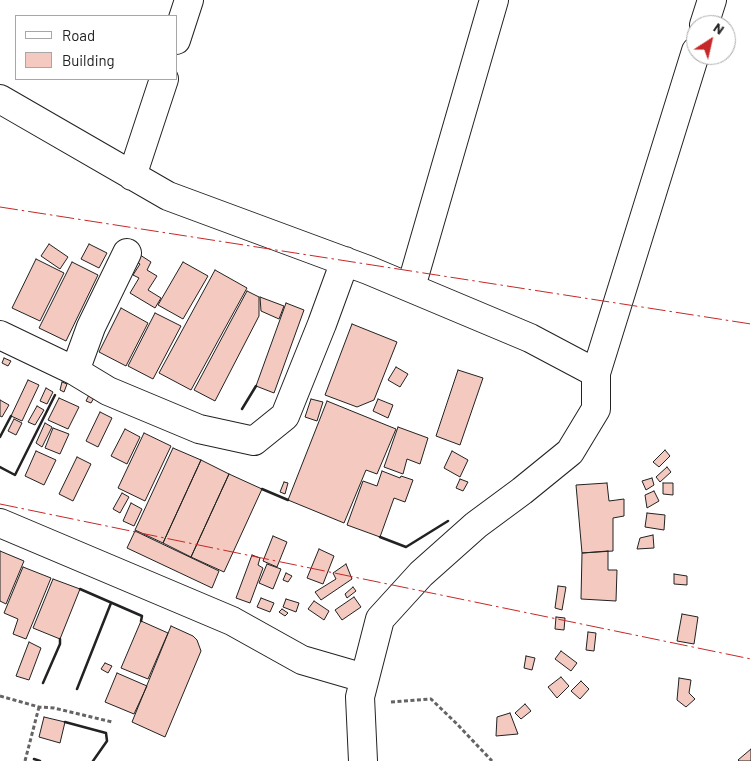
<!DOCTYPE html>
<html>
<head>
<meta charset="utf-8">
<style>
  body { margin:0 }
  #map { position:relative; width:751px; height:761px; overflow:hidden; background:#fff; font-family:Barlow,sans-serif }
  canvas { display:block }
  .legend { position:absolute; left:15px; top:15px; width:162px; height:65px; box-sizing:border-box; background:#fff; border:1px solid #a7a7a7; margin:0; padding:6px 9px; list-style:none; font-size:15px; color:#222 }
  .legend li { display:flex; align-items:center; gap:10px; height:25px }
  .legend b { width:25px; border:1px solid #a7a7a7 }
  .north { position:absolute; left:686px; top:15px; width:50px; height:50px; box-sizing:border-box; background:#fff; border:1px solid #a7a7a7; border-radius:50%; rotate:35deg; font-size:14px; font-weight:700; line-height:20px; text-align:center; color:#222 }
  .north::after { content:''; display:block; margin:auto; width:18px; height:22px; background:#c62828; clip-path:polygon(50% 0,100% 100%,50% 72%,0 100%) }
</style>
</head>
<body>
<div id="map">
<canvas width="751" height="761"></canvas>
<ul class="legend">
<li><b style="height:6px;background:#fff"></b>Road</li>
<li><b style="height:14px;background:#f3c9c0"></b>Building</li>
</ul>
<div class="north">N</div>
</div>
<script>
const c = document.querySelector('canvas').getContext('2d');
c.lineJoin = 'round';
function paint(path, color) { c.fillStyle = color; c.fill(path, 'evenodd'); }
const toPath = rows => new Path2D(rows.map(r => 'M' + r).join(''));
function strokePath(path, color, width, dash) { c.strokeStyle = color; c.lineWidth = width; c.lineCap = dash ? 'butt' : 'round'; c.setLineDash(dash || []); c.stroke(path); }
const building = toPath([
  [49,244,68,257,60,269,41,256,49,244],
  [89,244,107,253,99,268,81,259,89,244],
  [137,253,151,262,147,270,157,276,148,290,161,298,155,308,130,293,139,278,133,275,140,264,133,260,137,253],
  [36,259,64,273,40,321,12,308,36,259],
  [72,262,98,275,66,341,39,328,72,262],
  [183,262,208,276,183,319,158,305,183,262],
  [215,270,247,288,191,390,159,373,215,270],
  [247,291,259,297,259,316,215,401,194,390,247,291],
  [260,297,284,306,279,319,261,311,260,297],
  [286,303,304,310,274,393,256,386,286,303],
  [121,308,148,323,126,366,99,352,121,308],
  [155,313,181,326,153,379,128,366,155,313],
  [352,324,397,342,374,400,357,407,325,395,352,324],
  [4,358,11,361,8,366,2,363,4,358],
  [396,367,408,374,400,387,388,380,396,367],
  [458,370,483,378,460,445,436,436,458,370],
  [28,380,39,385,22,421,11,416,28,380],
  [62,382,67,384,64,392,60,390,62,382],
  [46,388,53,392,47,404,40,401,46,388],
  [90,393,95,396,91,403,86,401,90,393],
  [59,398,79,407,68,429,48,420,59,398],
  [311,399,323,402,317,421,305,417,311,399],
  [378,399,393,405,388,418,373,411,378,399],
  [0,400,9,405,2,417,0,416,0,400],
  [327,401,396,429,377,474,366,470,344,523,288,500,327,401],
  [37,406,44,410,35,425,28,422,37,406],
  [100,412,112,418,98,447,86,441,100,412],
  [14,419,22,423,16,435,8,431,14,419],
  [45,423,52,427,42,447,36,443,45,423],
  [398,427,428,438,420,464,407,459,403,474,384,467,398,427],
  [53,428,69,434,60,454,45,448,53,428],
  [125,429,140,437,127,464,111,456,125,429],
  [144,433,171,446,145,501,118,488,144,433],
  [173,448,201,460,163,543,135,530,173,448],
  [665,450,670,456,659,467,653,462,665,450],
  [36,451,56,460,44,485,25,476,36,451],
  [452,451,468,460,460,477,444,468,452,451],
  [77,457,91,464,73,501,59,494,77,457],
  [201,460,229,474,191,557,163,543,201,460],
  [667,467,671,472,660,482,656,477,667,467],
  [382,471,400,478,401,476,413,480,405,502,394,498,380,537,347,525,363,481,377,486,382,471],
  [229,474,262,489,224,572,191,557,229,474],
  [652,478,654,485,646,490,642,481,652,478],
  [460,479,468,482,463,491,456,488,460,479],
  [284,482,288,483,285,494,280,492,284,482],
  [607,483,609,501,624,499,624,516,613,518,613,551,582,553,576,485,607,483],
  [663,483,673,483,673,495,663,494,663,483],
  [654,491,659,501,647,508,645,495,654,491],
  [122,493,129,497,120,513,113,509,122,493],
  [131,503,142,509,134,526,123,521,131,503],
  [647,513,665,515,664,530,645,527,647,513],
  [135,531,219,571,212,588,127,548,135,531],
  [653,535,654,548,637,549,640,538,653,535],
  [273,536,287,542,277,567,263,561,273,536],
  [319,549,334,556,323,584,307,578,319,549],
  [0,551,24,561,6,604,0,601,0,551],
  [608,551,608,570,617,570,616,601,581,599,582,553,608,551],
  [252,555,260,558,258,565,263,568,250,603,236,598,252,555],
  [267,564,281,569,273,589,259,583,267,564],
  [346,564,352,579,321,600,315,592,336,579,333,573,346,564],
  [23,567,51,578,26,639,13,634,18,619,4,613,23,567],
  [286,573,292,576,288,582,283,580,286,573],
  [674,574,687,576,687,585,674,584,674,574],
  [53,579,80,589,60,639,33,628,53,579],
  [558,586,566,587,562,610,555,608,558,586],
  [353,587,356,591,347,598,345,594,353,587],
  [354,597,361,607,342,620,335,610,354,597],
  [261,598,274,603,270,612,257,607,261,598],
  [286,599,299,603,296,612,283,607,286,599],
  [314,601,329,611,324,620,308,609,314,601],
  [282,609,288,613,285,616,279,612,282,609],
  [682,614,698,617,694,644,677,641,682,614],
  [556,617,565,618,564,630,555,629,556,617],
  [141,621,168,633,148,679,121,668,141,621],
  [171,626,193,636,197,640,201,651,165,737,132,722,171,626],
  [588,632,596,633,594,651,586,650,588,632],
  [29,642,41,648,29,680,16,676,29,642],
  [561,651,577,663,571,671,555,659,561,651],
  [526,656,535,658,532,670,524,668,526,656],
  [105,663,112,666,108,673,101,669,105,663],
  [117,673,147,686,134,714,105,702,117,673],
  [561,677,569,686,557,698,548,687,561,677],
  [679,678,691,680,689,693,695,699,686,707,677,700,679,678],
  [581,681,589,689,580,699,571,691,581,681],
  [525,704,531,711,521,719,515,713,525,704],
  [510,713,518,734,496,736,497,717,510,713],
  [44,717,65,722,60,743,39,737,44,717],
  [751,749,751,761,739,761,738,760,751,749]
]);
const path = toPath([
  [0,696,39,707,54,708,112,722],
  [391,702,431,699,457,724,492,761],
  [25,761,39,707]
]);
const street = toPath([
  [704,25,712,0],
  [176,40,189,0],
  [0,99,168,196,368,270,530,338,596,373],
  [132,176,164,79],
  [411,287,494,0],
  [0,335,75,371,108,391,199,429,254,441,285,416,322,324,345,261],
  [75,371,91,327,127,253],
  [0,523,232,621,302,660,364,678],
  [363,761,360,697,380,619,421,574,476,525,522,491,570,452,596,409,596,373,696,51]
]);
const wall = toPath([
  [242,409,256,386],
  [0,437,11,416],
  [0,467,15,475,55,395],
  [262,489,288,500],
  [380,537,406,547,448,521],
  [80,589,142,616,141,621],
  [43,683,60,644,60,639],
  [77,689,111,603],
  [65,722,106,733,107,741,93,761],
  [34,759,40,761]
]);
const power = toPath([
  [0,207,751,324],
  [0,504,751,659]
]);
paint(building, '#f3c9c0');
strokePath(building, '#222', 1);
strokePath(street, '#222', 30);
strokePath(path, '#646464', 3, [4, 2.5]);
strokePath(street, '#fff', 28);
strokePath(wall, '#222', 2.5);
strokePath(power, '#c62828', 1, [18, 4, 2.5, 4]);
</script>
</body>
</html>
